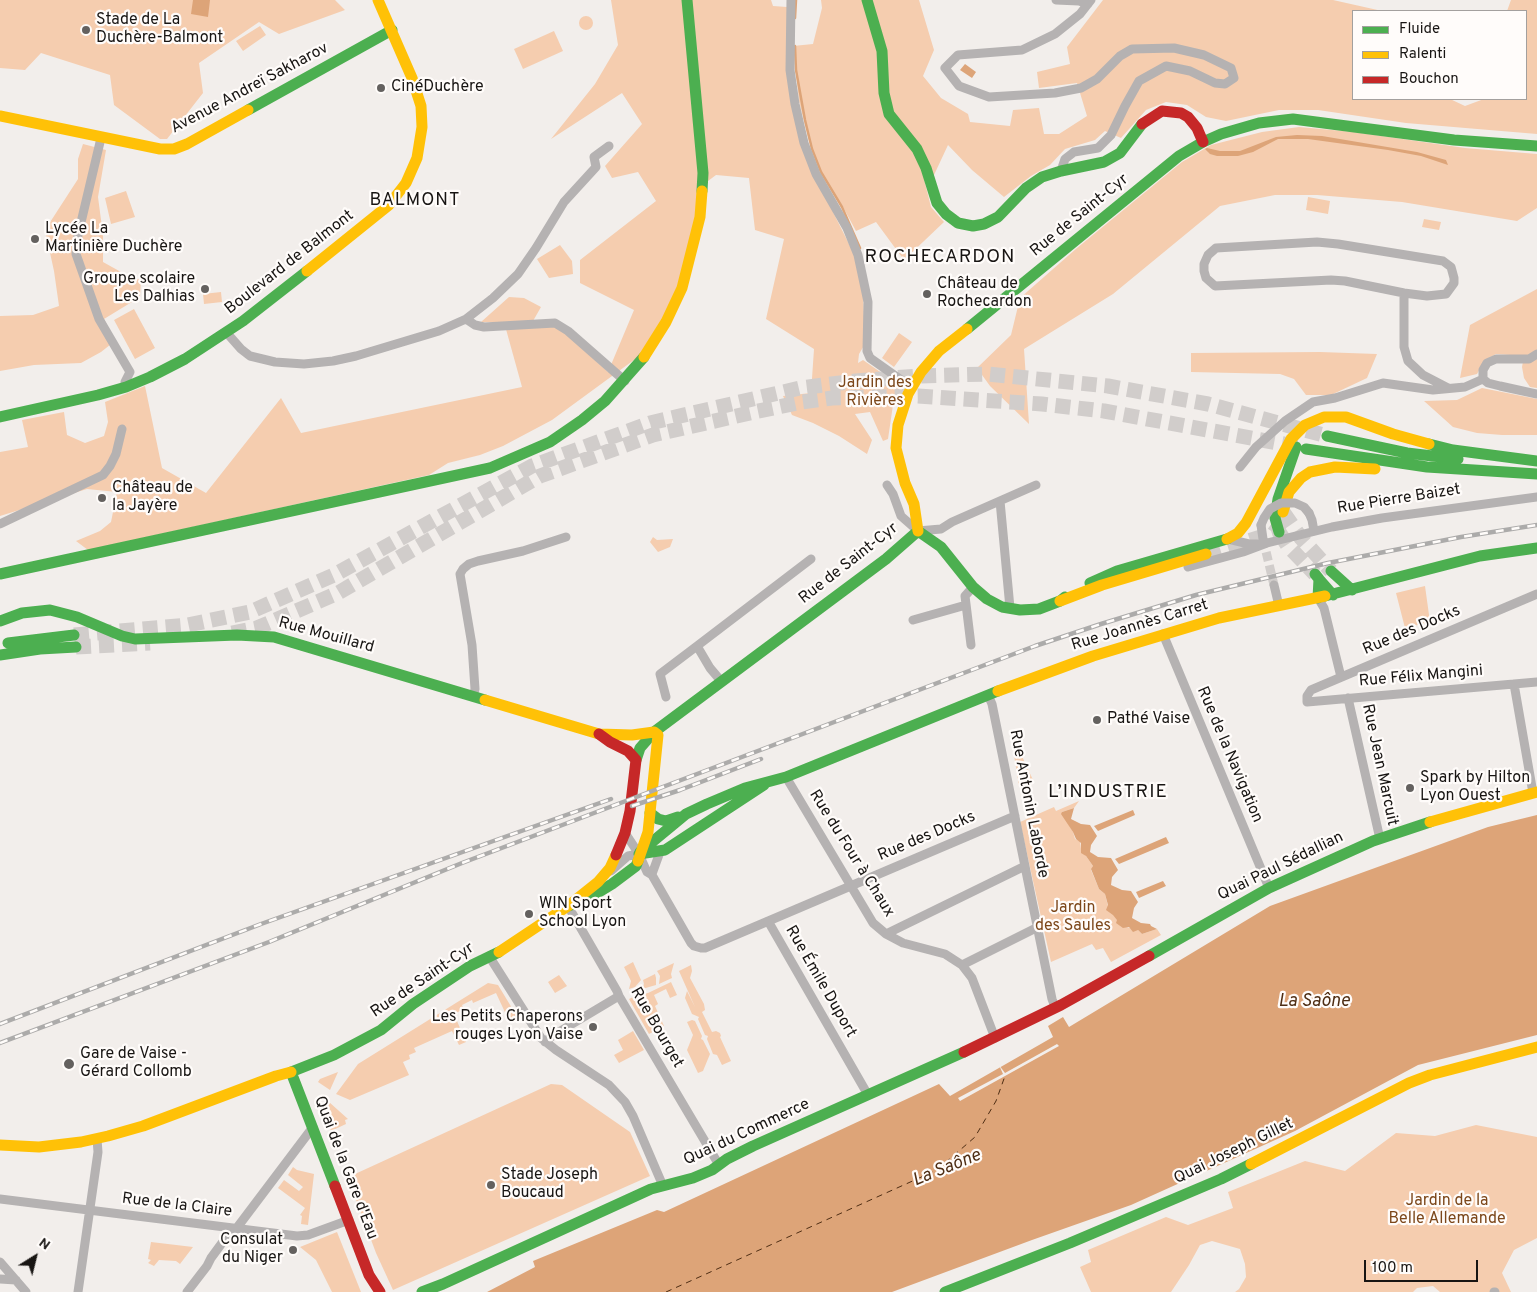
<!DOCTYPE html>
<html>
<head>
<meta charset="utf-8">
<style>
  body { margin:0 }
  #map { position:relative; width:1537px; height:1292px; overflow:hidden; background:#f2eeeb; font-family:Overpass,sans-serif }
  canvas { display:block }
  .legend { position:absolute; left:1352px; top:10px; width:175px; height:90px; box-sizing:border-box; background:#fffcfa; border:1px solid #a3a09e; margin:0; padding:6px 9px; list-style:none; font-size:15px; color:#181513 }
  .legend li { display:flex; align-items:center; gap:10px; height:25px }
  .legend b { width:25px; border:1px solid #a3a09e }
  .north { position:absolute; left:10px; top:1232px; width:50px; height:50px; -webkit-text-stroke:4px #fffcfa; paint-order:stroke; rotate:36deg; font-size:14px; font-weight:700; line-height:20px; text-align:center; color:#181513 }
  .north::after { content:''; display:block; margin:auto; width:18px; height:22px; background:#181513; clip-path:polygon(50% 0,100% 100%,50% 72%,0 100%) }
  .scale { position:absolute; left:1364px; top:1260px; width:114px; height:22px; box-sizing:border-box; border:2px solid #181513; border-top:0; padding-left:6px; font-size:15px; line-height:18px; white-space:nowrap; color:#181513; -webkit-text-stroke:4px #fffcfa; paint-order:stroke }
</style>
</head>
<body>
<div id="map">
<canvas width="1537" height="1292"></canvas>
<ul class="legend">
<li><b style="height:6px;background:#4caf50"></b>Fluide</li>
<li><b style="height:6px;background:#ffc107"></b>Ralenti</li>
<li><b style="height:6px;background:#c62828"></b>Bouchon</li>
</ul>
<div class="north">N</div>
<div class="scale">100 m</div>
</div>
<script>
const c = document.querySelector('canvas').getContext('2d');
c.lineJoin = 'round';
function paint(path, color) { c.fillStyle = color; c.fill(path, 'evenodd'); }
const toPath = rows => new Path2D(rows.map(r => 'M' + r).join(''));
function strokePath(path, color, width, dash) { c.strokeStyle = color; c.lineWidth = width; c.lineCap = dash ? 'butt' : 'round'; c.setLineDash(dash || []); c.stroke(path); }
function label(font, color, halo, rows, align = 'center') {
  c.font = font + ' Overpass,sans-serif'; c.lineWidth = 4.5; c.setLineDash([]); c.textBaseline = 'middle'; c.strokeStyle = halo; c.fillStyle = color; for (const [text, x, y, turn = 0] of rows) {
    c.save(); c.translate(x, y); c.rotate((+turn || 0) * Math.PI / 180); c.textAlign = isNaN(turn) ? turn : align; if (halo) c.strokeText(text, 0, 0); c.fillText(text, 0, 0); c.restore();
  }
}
const green = toPath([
  [0,0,335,0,345,10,279,34,259,22,199,63,203,93,167,139,160,139,114,105,110,75,41,53,25,70,0,68],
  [611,0,771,0,773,6,787,7,791,101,834,214,855,256,863,291,865,344,859,354,858,363,863,360,899,385,900,388,893,405,888,439,883,441,870,412,855,414,872,440,867,454,839,436,813,423,792,415,783,396,811,393,814,349,766,319,784,239,755,230,749,178,716,175,700,187,698,219,677,290,663,322,638,357,552,420,503,446,480,455,448,463,429,475,88,550,76,541,100,531,111,522,117,492,87,489,0,516,0,452,28,447,22,420,64,412,67,435,85,443,104,436,108,422,105,402,145,386,162,468,206,493,281,398,301,433,522,387,504,322,481,322,509,297,524,298,541,307,533,321,555,323,608,372,634,310,580,283,580,260,656,201,638,172,612,178,605,166,642,124,622,93,551,139,595,84,618,45],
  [821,0,919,0,934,50,923,76,941,98,968,114,970,122,1010,126,1013,110,1039,108,1044,134,1059,134,1087,116,1077,83,1039,88,1037,72,1070,64,1067,47,1103,0,1333,0,1382,11,1353,11,1353,99,1450,99,1465,106,1484,99,1526,99,1526,11,1507,11,1511,0,1537,0,1537,134,1406,123,1318,110,1279,110,1226,121,1206,117,1187,105,1166,102,1146,110,1121,138,1105,131,1095,140,1065,149,1050,165,1031,176,1004,197,972,170,948,145,934,175,924,179,931,207,944,222,904,260,876,222,856,231,843,207,820,173,809,141,799,101,793,46,813,44,822,8],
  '579 23a7 7 0 1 1 14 0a7 7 0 1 1-14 0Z',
  [260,26,266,35,243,51,236,41],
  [554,31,563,51,523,69,514,49],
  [1299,127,1354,132,1465,148,1537,154,1537,208,1517,221,1402,202,1317,195,1275,195,1220,206,1113,294,1024,349,1029,424,990,386,977,368,1011,335,1020,298,1077,248,1182,162,1211,145,1262,132],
  [83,144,106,150,98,197,103,235,103,262,130,277,141,280,140,297,104,319,115,341,101,352,81,363,34,365,0,371,0,316,33,315,59,306,54,271,45,230,78,179,78,159],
  [126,191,135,217,111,224,105,198],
  [1308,197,1330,201,1328,214,1306,210],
  [1424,219,1441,222,1439,230,1422,227],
  [560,245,572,261,573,274,549,278,537,259],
  [1537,289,1537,388,1530,387,1524,378,1522,367,1524,356,1496,354,1485,360,1477,374,1460,378,1470,325],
  [221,292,222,302,204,304,203,294],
  [134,309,155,348,135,359,114,320],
  [899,333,912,342,894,367,882,358],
  [1320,352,1377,354,1367,378,1331,395,1306,395,1294,379,1280,374,1191,372,1191,353],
  [1482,388,1537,399,1537,435,1502,435,1477,433,1453,427,1424,401,1457,400],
  [653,537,657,540,673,539,670,547,658,552,650,542],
  [1425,586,1430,622,1405,628,1396,593],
  [1020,752,1033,780,1019,786,1014,755],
  [1079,801,1074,808,1062,812,1073,832,1075,839,1080,841,1081,849,1093,866,1091,870,1099,889,1105,894,1108,906,1112,913,1126,927,1138,930,1142,934,1157,929,1161,935,1111,962,1103,948,1096,950,1092,944,1051,962,1020,822,1054,807,1056,811],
  [633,962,641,980,635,987,629,989,631,981,624,967],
  [674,963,671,974,672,978,659,984,660,976,657,971],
  [691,965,692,971,690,978,704,1004,705,1010,702,1012,712,1032,716,1031,720,1033,721,1036,720,1037,731,1061,722,1065,717,1055,713,1054,707,1039,708,1036,705,1035,698,1019,699,1017,692,1014,685,998,687,991,695,1007,679,971],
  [655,974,656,978,656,985,642,989,644,984,643,980],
  [559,975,567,986,555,993,548,982],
  [671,982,677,995,670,998,666,989,654,995,658,1004,655,1006,664,1026,649,1034,629,999,639,994,648,993],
  [488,983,498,985,518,1018,510,1023,496,993,473,1003,472,1000,462,1005,464,1009,454,1014,466,1042,459,1045,452,1031,414,1048,416,1052,409,1055,410,1059,403,1062,409,1075,350,1100,336,1094,358,1064],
  [692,1020,695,1021,702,1036,701,1039,703,1040,710,1054,703,1071,698,1073,687,1050,693,1035,687,1022],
  [633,1031,644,1050,619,1063,614,1055,623,1050,618,1040],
  [338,1072,330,1090,318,1082,320,1079],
  [551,1084,562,1085,630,1132,650,1176,393,1290,376,1253,352,1189,353,1188,348,1175,355,1174],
  [329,1102,348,1119,345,1120,346,1124,331,1131,325,1114],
  [1476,1125,1537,1137,1537,1238,1514,1250,1502,1273,1511,1292,1440,1292,1433,1286,1417,1288,1413,1292,1235,1292,1239,1289,1246,1277,1245,1264,1240,1249,1212,1241,1200,1245,1189,1265,1171,1292,1091,1292,1080,1267,1091,1262,1088,1250,1166,1217,1188,1225,1233,1208,1228,1192,1305,1161,1345,1171,1396,1133,1435,1136],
  [293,1167,297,1170,314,1174,308,1225,301,1224,302,1216,300,1215,305,1208,278,1188,284,1180,299,1191,303,1187,288,1175],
  [337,1232,361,1292,332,1292,316,1260,300,1247],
  [151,1242,193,1247,180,1264,176,1261,159,1260,154,1266,148,1263,151,1260,148,1259]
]);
const water = toPath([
  [193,0,210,0,208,17,191,14],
  [965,64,976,72,972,78,960,70],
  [1297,135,1322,136,1417,152,1446,160,1448,165,1421,156,1388,150,1308,139,1278,139,1253,152,1238,156,1217,156,1210,154,1205,149,1207,148,1220,151,1240,151,1276,137],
  [1074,808,1071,819,1081,824,1090,825,1097,836,1091,845,1090,852,1098,857,1111,858,1118,870,1112,877,1111,885,1122,890,1131,891,1138,902,1134,908,1132,918,1141,923,1150,924,1151,926,1157,929,1142,934,1138,930,1133,932,1129,927,1123,928,1116,923,1117,920,1113,915,1106,910,1108,905,1105,894,1099,889,1091,869,1093,866,1086,856,1081,853,1081,843,1076,839,1073,832,1061,814,1062,812],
  [1133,810,1135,815,1098,831,1094,826],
  [1537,815,1537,1035,1418,1065,1295,1131,1131,1205,1032,1240,892,1292,487,1292,535,1267,533,1261,657,1210,664,1212,939,1084,950,1096,1053,1037,1048,1026,1063,1017,1069,1027,1270,906,1488,827],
  [1166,837,1169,843,1119,864,1115,859],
  [1163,881,1166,886,1139,898,1136,892]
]);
const pier = toPath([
  [1057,1044,1059,1046,960,1101,958,1098,1003,1074,999,1065,1005,1073]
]);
const stream = toPath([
  [795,18,796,0],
  [795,46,796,70,805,120,812,149,821,172,842,207,860,248]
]);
const ferry = toPath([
  [666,1292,937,1170,975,1137,996,1101,1005,1076]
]);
const streetTunnel = toPath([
  [1263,539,1274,585]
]);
const highwayTunnel = toPath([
  [1283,512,1301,538,1331,571],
  [1279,532,1288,546,1315,574],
  [1206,554,1274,533,1279,526,1282,517],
  [232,633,257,628,338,593,540,476,653,435,754,412,802,402,832,398,918,396,1042,404,1104,411,1300,447],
  [74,635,188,625,250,612,334,575,532,466,650,423,800,388,856,381,918,376,987,374,1108,386,1208,404,1327,436],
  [76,647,150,643]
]);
const street = toPath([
  [791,0,790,70,795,104,804,143,816,174,847,228,858,255,868,302,867,351,870,358,911,387],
  [1056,0,1079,1,1088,4],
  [101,138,78,235,76,254,99,319,130,372,125,382],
  [1061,171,1065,159,1074,152,1098,148,1111,135,1125,106,1139,81,1166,66,1190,71,1215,83,1225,84,1234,78,1231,68,1204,55,1174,48,1132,49,1120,56,1097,79,1081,88,1055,93,989,97,959,86,945,68,958,55,1022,50,1055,34,1080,14,1091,0],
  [1317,242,1338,244,1443,261,1451,267,1454,278,1454,283,1446,294,1427,296,1404,293,1345,281,1331,280,1215,286,1206,278,1204,271,1204,264,1208,255,1216,248,1317,242],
  [1404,293,1404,347,1408,361,1423,375,1448,388],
  [466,319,475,325,484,327,555,323,568,331,625,381],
  [226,332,241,349,250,356,275,362,304,364,333,361,356,356,439,331,466,319,493,298,518,274,536,248,564,202,596,167,594,157,609,146],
  [1483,379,1483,370,1487,363,1496,359,1529,359,1537,354],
  [1483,379,1488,383,1500,386,1537,394],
  [1240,467,1256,447,1285,421,1313,402,1335,398,1383,383,1433,390,1465,387,1483,379],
  [887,485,893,494,901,516,918,531,941,529,952,522,1036,485],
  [1000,501,1010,608],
  [1309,513,1312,520,1314,531],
  [0,524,103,475,110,466,116,454,122,429],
  [1261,525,1263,539],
  [1228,539,1249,544,1257,544],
  [1188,567,1243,552,1267,543,1332,527,1382,518,1537,497],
  [1274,585,1279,606],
  [1537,594,1311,690,1307,696,1307,702,1537,682],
  [1318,598,1324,608,1341,677],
  [913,620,966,605],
  [1163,634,1269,888],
  [971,645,965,596,973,587],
  [721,681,710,668,697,646,811,559],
  [1514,684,1533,793],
  [988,695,992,704,1052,999,1055,1007],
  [473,697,475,689,472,645,460,574,463,569,469,564,478,561,523,551,566,537],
  [666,697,660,674,697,646],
  [1348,698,1380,839],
  [786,777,873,923,886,934,903,943,945,954,962,965,972,978,995,1038],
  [625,833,639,854,647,872,652,875,691,943,694,946,701,948,705,948,1015,816],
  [611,871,628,856,639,854],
  [652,874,660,852],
  [568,906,617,991,619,996,719,1165],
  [768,921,868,1095],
  [886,934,1025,866],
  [489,956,541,1038,556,1050,609,1085,625,1102,633,1116,663,1186],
  [962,965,1038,927],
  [545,1042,552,1036,619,996],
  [0,1199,297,1236,308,1235,349,1220],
  [0,1262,26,1292],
  [0,1279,16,1280],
  [78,1292,98,1152,97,1139],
  [187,1292,207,1266,211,1258,222,1243,236,1229,313,1127],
  [1494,1292,1495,1292]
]);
const fast = toPath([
  [687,0,703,173,702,191],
  [867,0,882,51,884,93,889,114,917,149,926,168,937,203,946,214,958,223,973,226,984,224,998,217,1026,188,1042,177,1061,171,1104,162,1120,153,1142,124],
  [248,110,392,30],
  [967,329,1179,156,1203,142,1221,134,1259,123,1293,119,1454,140,1537,146],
  [0,417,98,395,126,387,150,377,185,359,243,321,307,271],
  [1327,436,1407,453,1458,459],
  [1429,444,1453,450,1537,461],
  [1306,449,1427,467,1537,474],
  [918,531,941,547,973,587,987,599,1002,607,1020,610,1039,609,1060,601,1065,597],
  [1279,532,1275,518,1278,499,1296,447],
  [1331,571,1352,590],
  [0,574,490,468,550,442,582,420,605,401,644,357],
  [1315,574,1319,579,1318,598],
  [1319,579,1333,595],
  [1090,583,1117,571,1227,539],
  [1325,596,1480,556,1537,548],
  [0,621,22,613,50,610,77,617,122,636,135,639,237,635,274,637,485,700],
  [8,643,74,635],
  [0,655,40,649,76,647],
  [636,760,640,748,654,732,886,559,918,531],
  [650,813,658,819,666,821,678,817],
  [640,852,686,814,707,804,745,788,786,777,998,691],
  [639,854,665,850,764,785],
  [568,906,589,898,612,884,636,866,638,861],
  [1149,956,1269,888,1373,841,1430,822],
  [335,1186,291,1072,334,1055,381,1030,413,1004,470,966,499,952],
  [422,1292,443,1284,651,1189,693,1178,712,1170,727,1159,753,1146,964,1052],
  [945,1292,1070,1243,1221,1179,1251,1164]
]);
const slow = toPath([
  [0,116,160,149,174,149,187,144,248,110],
  [307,271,389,205,406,183,417,158,422,127,421,106,412,78,378,0],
  [644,357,666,322,682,288,700,217,702,191],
  [1283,512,1289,492,1301,478,1310,472,1335,467,1375,469],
  [918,531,914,504,905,483,896,448,898,425,908,394,921,372,939,351,967,329],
  [1227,539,1238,533,1246,523,1291,439,1305,425,1324,417,1346,417,1393,434,1429,444],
  [1060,601,1102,585,1206,554],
  [998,691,1093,656,1219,618,1325,596],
  [485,700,599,734,632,735,654,732,658,735,648,832,638,861],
  [1430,822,1537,792],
  [499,952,568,906,598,882,610,868,616,855],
  [0,1145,39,1147,81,1142,108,1136,143,1126,276,1076,291,1072],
  [1251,1164,1409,1083,1430,1075,1537,1047]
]);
const jam = toPath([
  [1142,124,1162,111,1181,113,1188,117,1197,128,1203,142],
  [599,734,610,742,628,751,636,760,630,811,625,833,616,855],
  [964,1052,1061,1005,1149,956],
  [335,1186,369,1275,380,1292]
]);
const rail = toPath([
  [632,806,680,790,761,759],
  [0,1024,261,924,611,799],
  [0,1043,269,942,462,863,1035,646,1101,624,1196,595,1328,563,1461,537,1537,525]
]);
const streetBridge = toPath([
  [1261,525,1264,518,1270,509,1281,503,1295,503,1304,507,1309,513]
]);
const markers = [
  [86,30,5,"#64615f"],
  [381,88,5,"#64615f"],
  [35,239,5,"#64615f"],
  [205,289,5,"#64615f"],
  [927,294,5,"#64615f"],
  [102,498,5,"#64615f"],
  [1097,720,5,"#64615f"],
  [1410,788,5,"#64615f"],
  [529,914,5,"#64615f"],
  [593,1027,5,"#64615f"],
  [69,1064,6,"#64615f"],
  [491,1185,5,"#64615f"],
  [293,1250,5,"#64615f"]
];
const poiNames = [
  ["Stade de La",96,21],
  ["Duchère-Balmont",96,39],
  ["CinéDuchère",391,88],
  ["Lycée La",45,230],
  ["Martinière Duchère",45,248],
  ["Groupe scolaire",195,280,"right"],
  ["Les Dalhias",195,298,"right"],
  ["Château de",937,285],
  ["Rochecardon",937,303],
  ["Château de",112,489],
  ["la Jayère",112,507],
  ["Pathé Vaise",1107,720],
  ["Spark by Hilton",1420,779],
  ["Lyon Ouest",1420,797],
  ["WIN Sport",539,905],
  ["School Lyon",539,923],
  ["Les Petits Chaperons",583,1018,"right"],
  ["rouges Lyon Vaise",583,1036,"right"],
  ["Gare de Vaise -",80,1055],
  ["Gérard Collomb",80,1073],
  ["Stade Joseph",501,1176],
  ["Boucaud",501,1194],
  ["Consulat",283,1241,"right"],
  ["du Niger",283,1259,"right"]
];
const streetNames = [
  ["Avenue Andreï Sakharov",250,89,-28],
  ["Rue de Saint-Cyr",1080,216,-39],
  ["Boulevard de Balmont",290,263,-38],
  ["Rue Pierre Baizet",1399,500,-9],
  ["Rue de Saint-Cyr",849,564,-38],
  ["Rue Joannès Carret",1140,626,-17],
  ["Rue des Docks",1412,631,-23],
  ["Rue Mouillard",326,636,15],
  ["Rue Félix Mangini",1421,677,-5],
  ["Rue de la Navigation",1229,755,67],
  ["Rue Jean Marcuit",1379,765,78],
  ["Rue Antonin Laborde",1028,804,79],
  ["Rue des Docks",927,837,-23],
  ["Rue du Four à Chaux",851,854,58],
  ["Quai Paul Sédallian",1281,867,-26],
  ["Rue de Saint-Cyr",423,981,-34],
  ["Rue Émile Duport",820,982,60],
  ["Rue Bourget",656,1028,60],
  ["Quai du Commerce",747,1133,-25],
  ["Quai Joseph Gillet",1234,1152,-26],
  ["Quai de la Gare d'Eau",345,1168,69],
  ["Rue de la Claire",177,1206,7]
];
const parkNames = [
  ["Jardin des",875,384],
  ["Rivières",875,402],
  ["Jardin",1073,909],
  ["des Saules",1073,927],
  ["Jardin de la",1447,1202],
  ["Belle Allemande",1447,1220]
];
const neighbourhoodNames = [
  ["BALMONT",415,201]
];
const waterNames = [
  ["La Saône",1314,1002],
  ["La Saône",947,1169,-22]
];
const quarterNames = [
  ["ROCHECARDON",940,258],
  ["L’INDUSTRIE",1108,793]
];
paint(green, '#f5cdaf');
paint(water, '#dda478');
paint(pier, '#f2eeeb');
strokePath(stream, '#dda478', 2.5);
strokePath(ferry, '#4e2d13', 1, [6, 5]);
strokePath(streetTunnel, '#d1cdcb', 9, [9, 4.5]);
strokePath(highwayTunnel, '#d1cdcb', 15, [15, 8]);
strokePath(street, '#b5b2b2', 9);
strokePath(fast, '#4caf50', 11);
strokePath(slow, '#ffc107', 11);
strokePath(jam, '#c62828', 11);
strokePath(rail, '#acabaa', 4.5);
strokePath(rail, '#fffcfa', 2.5, [8]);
strokePath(streetBridge, '#b5b2b2', 9);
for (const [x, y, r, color] of markers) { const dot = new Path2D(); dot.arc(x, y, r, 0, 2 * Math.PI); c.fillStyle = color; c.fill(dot); strokePath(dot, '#fffcfa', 2); }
label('16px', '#181513', '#fffcfa', poiNames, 'left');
label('16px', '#181513', '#fffcfa', streetNames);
label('16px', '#7c471a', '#fffcfa', parkNames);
c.letterSpacing = '1px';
label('18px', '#181513', '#fffcfa', neighbourhoodNames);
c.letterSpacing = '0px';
label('italic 18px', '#4e2d13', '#fffcfa', waterNames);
c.letterSpacing = '1px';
label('19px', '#181513', '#fffcfa', quarterNames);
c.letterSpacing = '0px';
</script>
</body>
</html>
